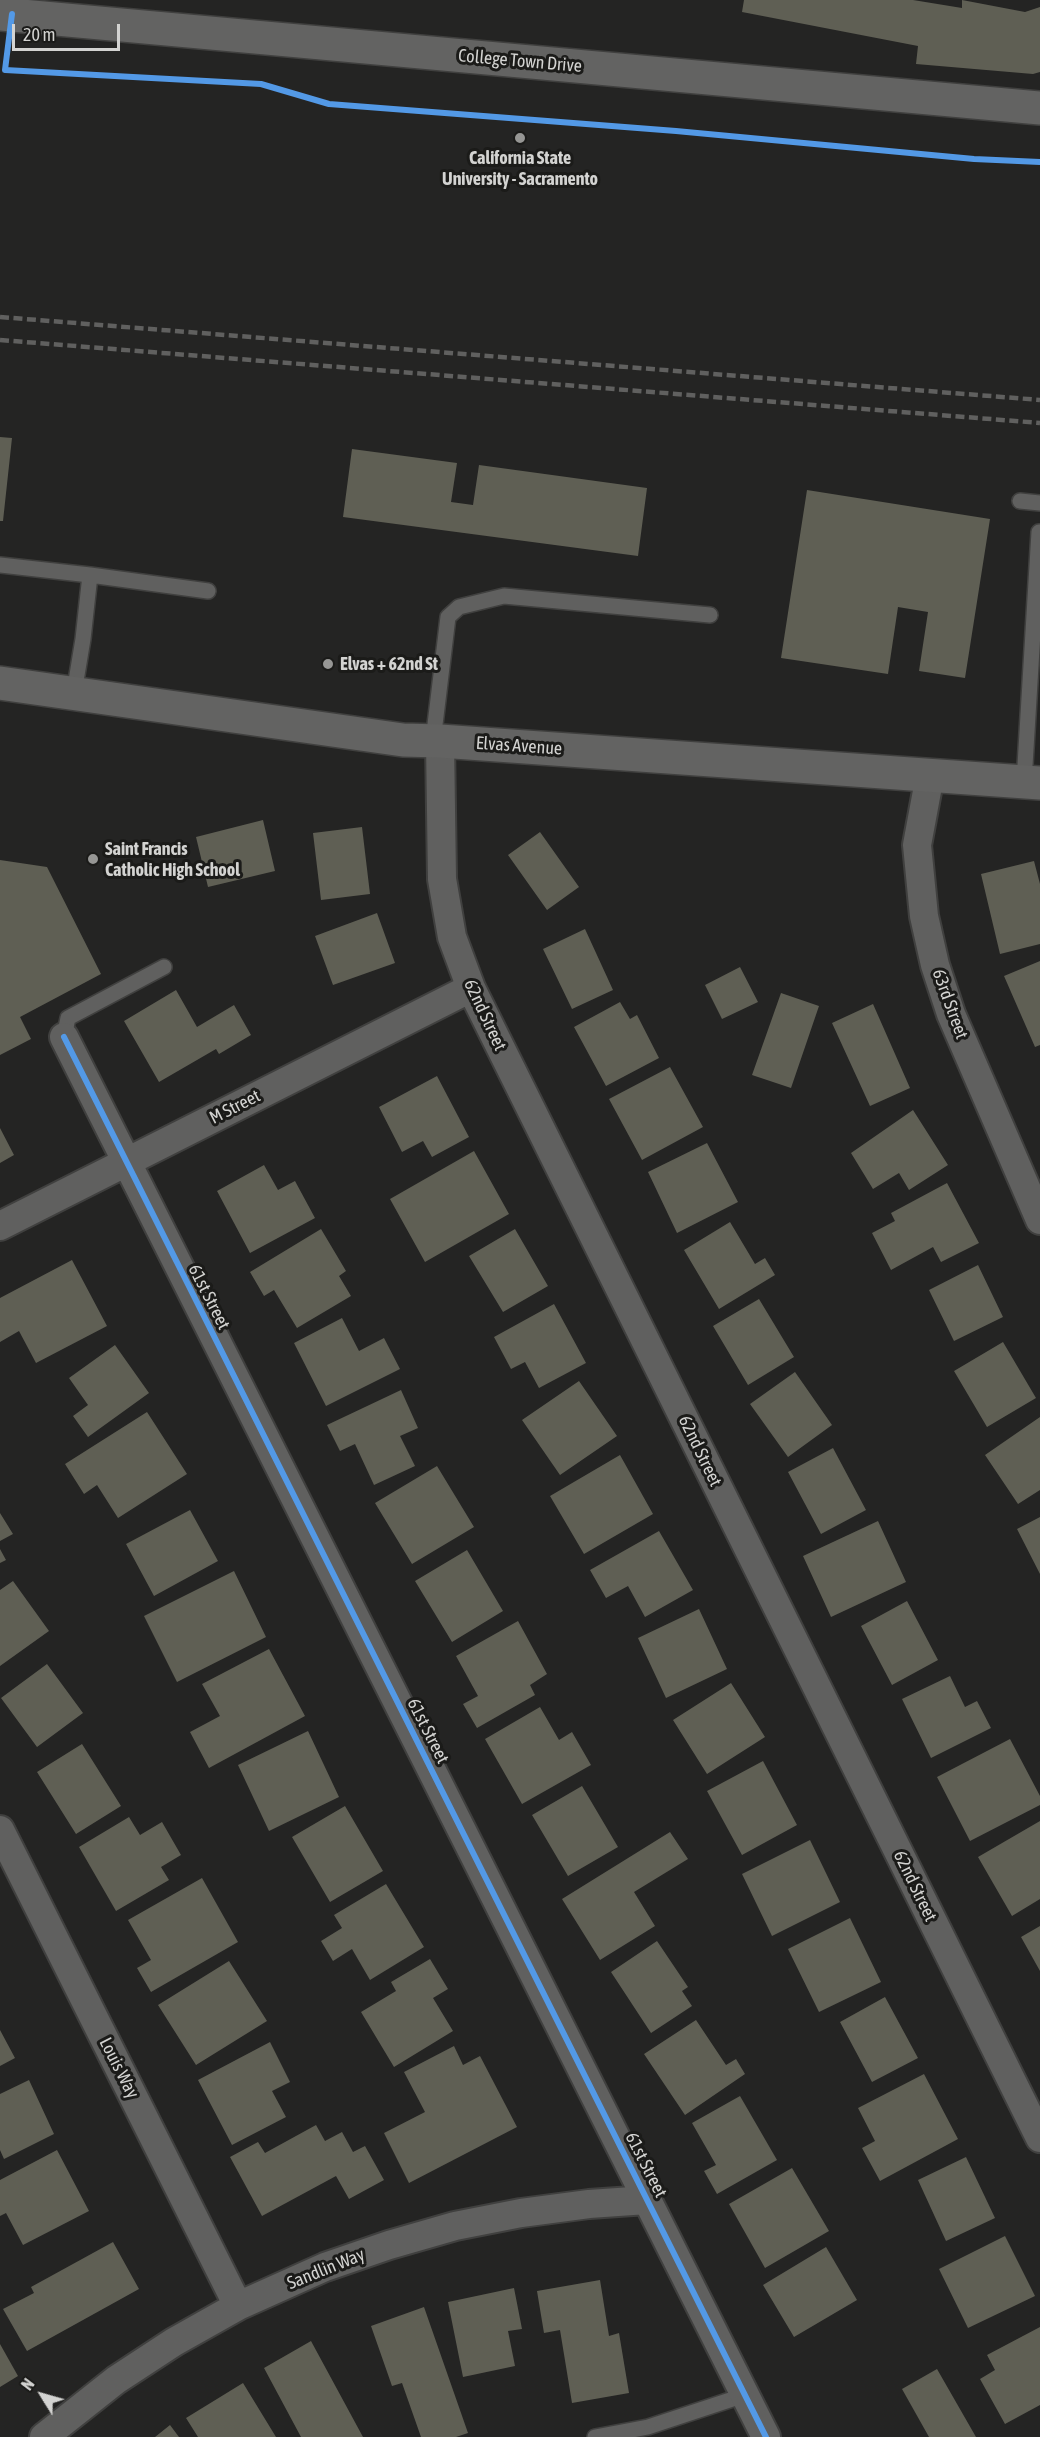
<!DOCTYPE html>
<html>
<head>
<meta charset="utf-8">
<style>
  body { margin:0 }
  #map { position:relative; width:1040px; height:2437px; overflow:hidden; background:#242423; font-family:"Asap Condensed",sans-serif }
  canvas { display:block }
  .north { position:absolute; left:12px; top:2365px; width:60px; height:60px; -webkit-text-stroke:4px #1b1b19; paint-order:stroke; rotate:307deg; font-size:16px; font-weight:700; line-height:24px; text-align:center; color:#d3d3d1 }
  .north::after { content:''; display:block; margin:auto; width:21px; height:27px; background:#d3d3d1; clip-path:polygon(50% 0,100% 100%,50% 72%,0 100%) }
  .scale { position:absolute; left:12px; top:24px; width:108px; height:27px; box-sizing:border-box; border:3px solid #d3d3d1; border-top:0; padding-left:8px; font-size:18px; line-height:21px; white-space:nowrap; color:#d3d3d1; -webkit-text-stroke:4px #1b1b19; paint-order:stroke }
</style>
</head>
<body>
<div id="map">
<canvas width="1040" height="2437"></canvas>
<div class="north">N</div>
<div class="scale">20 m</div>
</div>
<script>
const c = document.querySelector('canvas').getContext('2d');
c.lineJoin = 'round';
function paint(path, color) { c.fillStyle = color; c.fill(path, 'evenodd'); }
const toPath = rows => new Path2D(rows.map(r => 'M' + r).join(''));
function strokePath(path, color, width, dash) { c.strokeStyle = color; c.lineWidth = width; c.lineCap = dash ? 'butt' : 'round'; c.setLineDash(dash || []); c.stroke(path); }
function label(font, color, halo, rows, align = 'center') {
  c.font = font + ' "Asap Condensed",sans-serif'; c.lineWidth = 6; c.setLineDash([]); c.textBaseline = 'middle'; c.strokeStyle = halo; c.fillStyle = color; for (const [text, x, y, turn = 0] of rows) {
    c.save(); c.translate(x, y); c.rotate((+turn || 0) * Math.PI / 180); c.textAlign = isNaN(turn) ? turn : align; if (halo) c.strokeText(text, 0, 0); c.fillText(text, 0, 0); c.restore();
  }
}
const building = toPath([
  [744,0,913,0,962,8,962,0,1025,12,1040,7,1040,72,1033,74,916,64,918,46,742,12],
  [0,437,12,438,3,521,0,521],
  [352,449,457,463,451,502,473,505,479,465,647,488,638,556,343,517],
  [807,490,990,519,965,678,919,671,928,612,898,607,888,674,781,658],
  [263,820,275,871,208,887,196,837],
  [362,827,370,894,321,900,313,833],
  [540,832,579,887,547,910,508,855],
  [0,860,47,867,101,974,20,1017,31,1039,0,1055],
  [1034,861,1040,884,1040,944,1000,954,981,874],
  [377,913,395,963,333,985,315,936],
  [585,929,613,990,572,1009,543,949],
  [1040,961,1040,1045,1035,1047,1004,976],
  [740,967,758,1002,722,1019,705,985],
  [176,990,197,1027,234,1005,251,1035,219,1054,216,1049,159,1082,124,1021],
  [781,993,819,1006,791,1088,752,1075],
  [620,1002,630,1019,637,1015,659,1058,606,1086,574,1027],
  [873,1004,910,1088,870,1106,832,1023],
  [670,1067,703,1127,642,1160,609,1099],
  [437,1076,469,1137,432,1157,423,1141,402,1152,379,1107],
  [913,1110,948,1165,909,1190,899,1173,873,1189,851,1153],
  [0,1128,14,1155,0,1163],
  [707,1143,738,1202,677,1233,648,1172],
  [474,1151,509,1214,425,1262,390,1199],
  [264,1165,278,1190,295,1181,315,1218,250,1253,217,1191],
  [947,1183,979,1243,941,1262,933,1247,891,1270,872,1233,895,1221,891,1213],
  [730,1222,755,1264,765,1258,775,1275,719,1309,684,1250],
  [321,1229,346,1271,339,1276,351,1296,297,1328,274,1290,264,1296,250,1272],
  [515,1229,548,1286,503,1312,469,1256],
  [72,1260,107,1326,36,1363,19,1331,0,1342,0,1298],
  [978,1265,1003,1317,954,1341,929,1290],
  [759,1299,794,1357,748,1385,713,1326],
  [554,1304,586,1363,539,1388,525,1362,511,1369,494,1337],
  [342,1318,359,1351,384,1338,400,1369,326,1406,294,1343],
  [1003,1342,1036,1398,987,1427,954,1371],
  [115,1345,149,1393,88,1437,73,1416,88,1405,69,1378],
  [795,1372,832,1425,788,1457,750,1404],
  [579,1381,617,1436,560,1475,522,1420],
  [401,1390,418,1428,400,1436,415,1466,374,1485,355,1444,340,1451,327,1425],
  [147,1412,187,1474,118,1518,97,1485,84,1494,65,1464],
  [1040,1417,1040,1490,1018,1504,985,1455],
  [833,1448,866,1510,821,1534,788,1472],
  [620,1455,653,1514,584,1554,550,1496],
  [437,1466,474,1527,412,1564,375,1503],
  [190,1510,218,1561,154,1596,126,1544],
  [0,1513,13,1534,0,1541],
  [1040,1517,1040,1574,1017,1529],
  [878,1521,906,1582,831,1617,803,1556],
  [659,1531,693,1590,645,1617,628,1586,606,1598,590,1570],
  [0,1549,6,1560,0,1563],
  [467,1550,503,1611,452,1642,415,1581],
  [234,1571,266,1637,177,1682,144,1616],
  [13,1581,49,1631,0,1666,0,1590],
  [907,1601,938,1660,892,1685,861,1626],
  [699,1609,727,1669,666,1698,638,1638],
  [518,1621,547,1674,530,1685,535,1695,477,1728,463,1704,478,1696,456,1656],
  [269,1649,305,1716,209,1768,190,1732,220,1716,202,1684],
  [47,1664,83,1713,37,1747,1,1698],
  [950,1676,965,1707,977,1701,991,1728,931,1758,902,1699],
  [731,1683,765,1737,707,1774,673,1720],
  [540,1707,559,1740,572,1732,591,1765,522,1804,485,1739],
  [308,1731,339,1797,269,1831,238,1765],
  [1010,1739,1040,1796,1040,1805,970,1841,937,1777],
  [82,1744,121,1806,76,1834,37,1772],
  [763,1761,797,1825,742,1855,707,1791],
  [582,1786,618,1847,568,1876,532,1815],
  [345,1806,383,1871,330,1902,292,1837],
  [129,1817,140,1835,162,1822,181,1855,161,1867,169,1880,116,1911,79,1847],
  [1040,1821,1040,1899,1012,1916,978,1857],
  [670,1832,688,1859,634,1892,655,1926,600,1960,562,1899],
  [810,1840,840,1902,772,1936,742,1874],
  [202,1878,238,1942,151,1992,137,1968,151,1960,128,1920],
  [386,1884,424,1947,370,1980,352,1949,333,1961,321,1941,342,1928,334,1915],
  [850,1918,881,1982,819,2012,788,1949],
  [1040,1926,1040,1971,1021,1937],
  [657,1941,688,1987,682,1991,692,2006,651,2033,611,1972],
  [430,1959,448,1989,433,1998,453,2031,394,2067,361,2012,396,1991,391,1982],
  [229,1961,267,2021,196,2065,158,2005],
  [885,1997,918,2058,872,2082,840,2022],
  [696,2020,726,2065,736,2059,745,2074,685,2115,644,2054],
  [0,2030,15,2058,0,2066],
  [270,2042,290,2082,272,2091,286,2117,232,2145,198,2080],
  [454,2046,463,2065,480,2056,517,2127,409,2183,384,2133,425,2112,404,2072],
  [924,2074,958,2139,880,2181,862,2148,875,2141,858,2108],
  [29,2080,54,2134,4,2159,0,2150,0,2094],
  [740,2096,777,2160,717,2194,704,2171,716,2165,692,2123],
  [316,2125,325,2141,342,2132,353,2152,365,2146,384,2180,349,2199,336,2176,262,2216,230,2157,258,2142,265,2153],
  [57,2150,89,2211,23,2245,6,2213,0,2216,0,2180],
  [966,2157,995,2218,946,2241,918,2180],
  [792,2168,829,2231,765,2268,729,2204],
  [1005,2236,1035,2296,968,2328,939,2269],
  [113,2242,139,2289,27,2351,3,2309,34,2293,31,2287],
  [826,2247,857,2300,794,2337,763,2285],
  [600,2280,609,2336,619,2333,629,2393,572,2403,560,2330,544,2333,537,2291],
  [514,2288,522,2329,508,2331,515,2366,463,2377,448,2302],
  [424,2307,468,2433,456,2437,421,2437,402,2383,392,2386,371,2326],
  [1040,2327,1040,2405,1005,2424,980,2379,995,2370,987,2355],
  [311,2341,363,2437,301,2437,264,2368],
  [0,2344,18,2376,0,2387],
  [937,2369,976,2437,929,2437,902,2389],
  [243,2383,276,2437,198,2437,186,2418],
  [170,2425,179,2437,155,2437]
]);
const lane = toPath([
  [1020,501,1040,503],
  [0,565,90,575,83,639,74,693],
  [90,575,208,591],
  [433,741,448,617,459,607,504,596,710,615],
  [1024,782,1039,532],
  [64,1037,68,1018,164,967],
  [595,2437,648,2427,745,2395]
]);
const street = toPath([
  [440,741,442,879,452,937,471,988,1040,2138],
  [930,775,917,845,924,916,935,965,951,1014,1040,1220],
  [64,1037,766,2437],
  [0,1226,471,988],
  [0,1830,238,2306],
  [44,2437,116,2380,174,2342,238,2306,325,2267,389,2245,455,2226,521,2213,589,2204,647,2200]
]);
const secondary = toPath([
  [0,14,1040,108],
  [0,683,403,740,440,741,1040,783]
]);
const rail = toPath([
  [0,317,1040,400],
  [0,340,1040,423]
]);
const cycleway = toPath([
  [12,14,5,70,261,84,329,104,676,131,974,159,1040,162],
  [64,1037,766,2437]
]);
const markers = [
  [520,138,6,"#969694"],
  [328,664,6,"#969694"],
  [93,859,6,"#969694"]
];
const streetNames = [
  ["College Town Drive",520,61,5],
  ["Elvas Avenue",519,746,4],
  ["63rd Street",950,1004,70],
  ["62nd Street",485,1015,65],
  ["M Street",235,1107,-27],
  ["61st Street",209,1297,63],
  ["62nd Street",700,1451,64],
  ["61st Street",428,1731,63],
  ["62nd Street",915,1886,64],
  ["Louis Way",119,2068,63],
  ["61st Street",646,2165,63],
  ["Sandlin Way",326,2269,-22]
];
const poiNames = [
  ["California State",520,158,"center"],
  ["University - Sacramento",520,179,"center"],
  ["Elvas + 62nd St",340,664],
  ["Saint Francis",105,849],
  ["Catholic High School",105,870]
];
paint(building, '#5f5f54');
strokePath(lane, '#40403f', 18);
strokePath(street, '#40403f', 32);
strokePath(secondary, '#40403f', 36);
strokePath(lane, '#60605f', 15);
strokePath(street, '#60605f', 28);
strokePath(secondary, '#636362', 33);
strokePath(rail, '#60605f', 4.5, [9, 4.5]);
strokePath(cycleway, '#5399e6', 6);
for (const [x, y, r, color] of markers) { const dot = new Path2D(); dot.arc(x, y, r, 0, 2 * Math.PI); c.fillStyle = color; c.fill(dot); strokePath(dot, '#1b1b19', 2); }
label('18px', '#d3d3d1', '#1b1b19', streetNames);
label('bold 18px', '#d3d3d1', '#1b1b19', poiNames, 'left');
</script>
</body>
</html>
